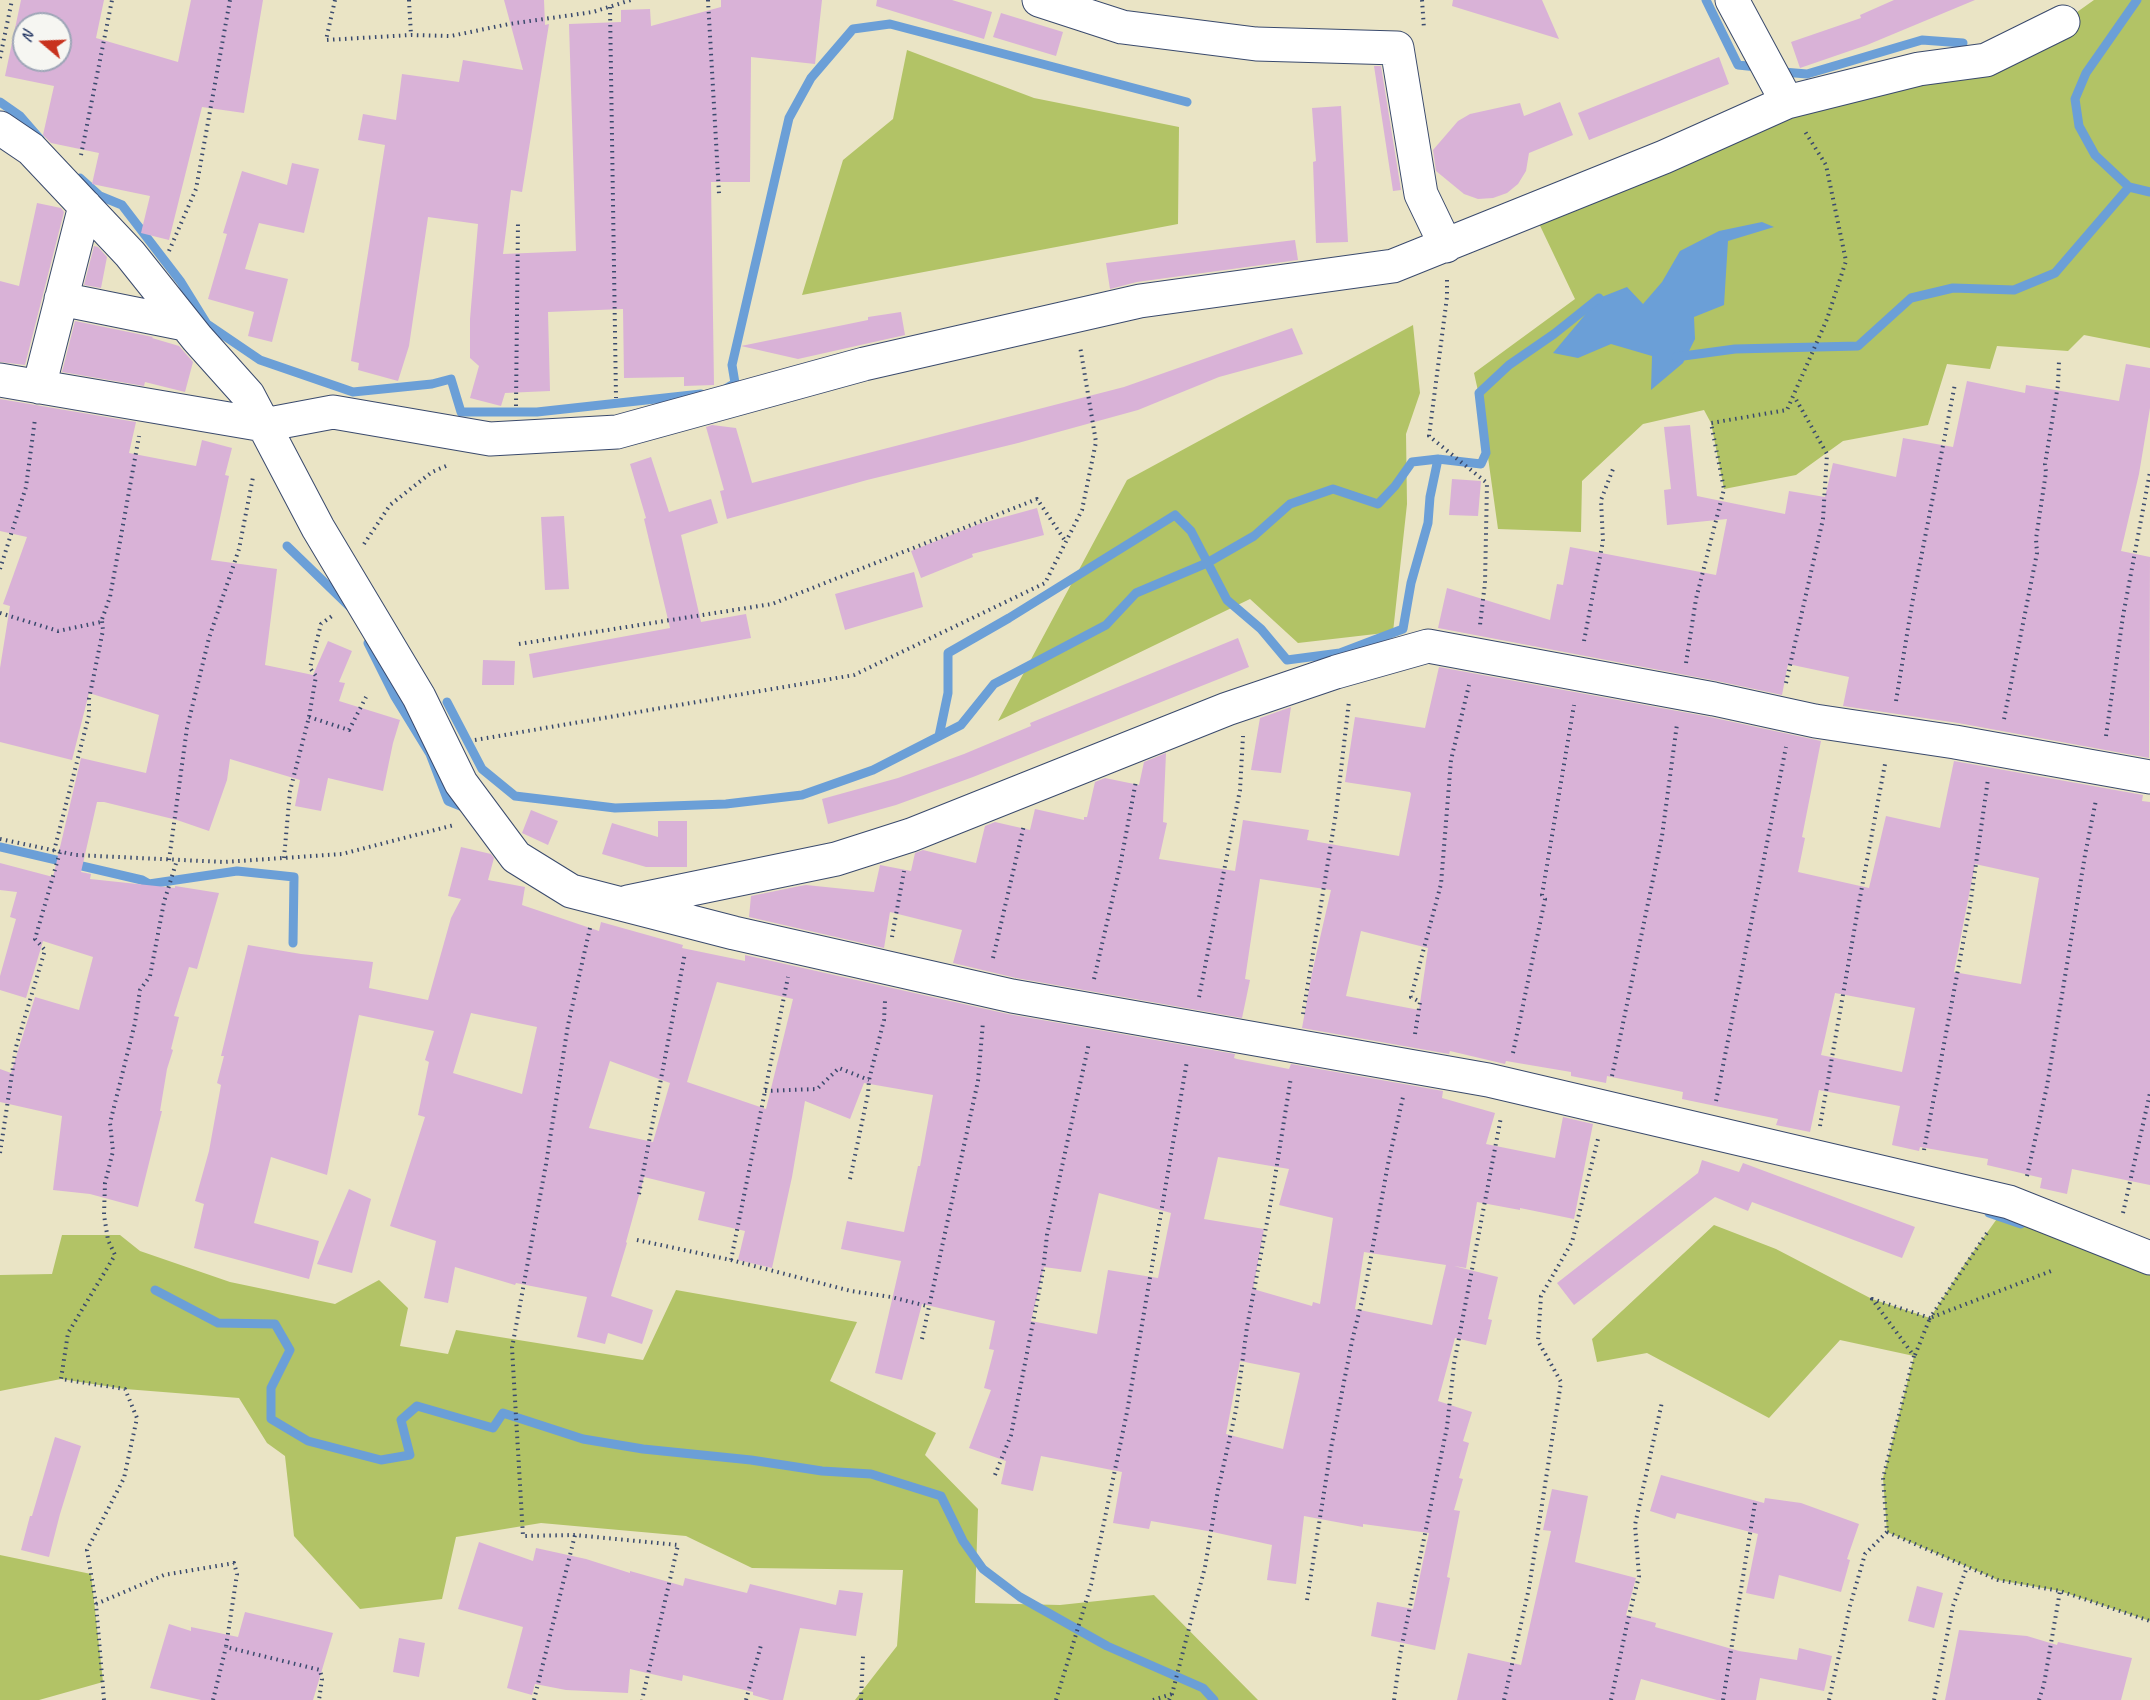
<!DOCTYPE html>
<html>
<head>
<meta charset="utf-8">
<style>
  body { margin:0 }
  #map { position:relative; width:2150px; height:1700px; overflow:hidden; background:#eae4c5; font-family:Caveat,sans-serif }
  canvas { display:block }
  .north { position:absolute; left:12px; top:12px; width:60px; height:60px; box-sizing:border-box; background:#f6f6f2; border:2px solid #9ea6b7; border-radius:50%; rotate:289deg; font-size:16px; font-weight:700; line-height:24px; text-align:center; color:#1b2f5e }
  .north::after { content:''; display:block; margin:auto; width:21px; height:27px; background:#c8321e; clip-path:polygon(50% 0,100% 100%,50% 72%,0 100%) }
</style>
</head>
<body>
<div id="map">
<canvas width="2150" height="1700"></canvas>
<div class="north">N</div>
</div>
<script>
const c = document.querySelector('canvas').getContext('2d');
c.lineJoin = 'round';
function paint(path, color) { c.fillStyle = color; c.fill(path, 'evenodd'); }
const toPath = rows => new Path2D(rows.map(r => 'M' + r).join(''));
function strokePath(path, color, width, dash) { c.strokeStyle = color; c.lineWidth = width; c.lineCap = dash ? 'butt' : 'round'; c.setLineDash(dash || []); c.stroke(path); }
const green = toPath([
  [2094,0,2150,0,2150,348,2084,335,2068,351,1997,346,1990,369,1947,364,1928,425,1843,441,1796,475,1724,489,1711,423,1704,410,1643,424,1582,481,1581,532,1498,529,1480,400,1474,373,1575,299,1533,211,1664,157,2063,22],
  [907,50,1034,98,1179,127,1178,224,802,295,843,160,893,119],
  [1413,325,1420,393,1406,434,1407,504,1393,632,1298,643,1250,599,998,721,1127,480],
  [2009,1202,2150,1259,2150,1621,2060,1591,1998,1580,1887,1532,1883,1478,1914,1356,1840,1340,1769,1418,1647,1353,1597,1362,1592,1339,1714,1225,1776,1249,1872,1299,1930,1318,1966,1262],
  [62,1235,120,1235,140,1251,230,1282,335,1304,379,1280,408,1308,400,1346,448,1354,456,1330,643,1360,676,1290,857,1322,830,1381,936,1433,925,1455,978,1509,975,1603,1060,1605,1154,1595,1258,1700,855,1700,897,1646,903,1570,752,1568,686,1536,541,1523,456,1537,442,1599,360,1609,294,1536,285,1456,267,1443,239,1398,125,1389,61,1379,0,1391,0,1275,52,1274],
  [0,1555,91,1574,103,1682,39,1700,0,1700]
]);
const water = toPath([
  [1762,222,1774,227,1728,241,1724,305,1694,317,1695,339,1683,363,1651,390,1652,356,1611,344,1578,358,1553,353,1599,298,1627,287,1643,304,1662,282,1680,251,1719,231]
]);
const stream = toPath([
  [1706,0,1738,65,1757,67],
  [1783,72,1807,74,1922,40,1963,43],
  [0,102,20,116,40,139],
  [80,178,100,196,122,205,181,282,207,324,260,360,353,392,432,384,451,379,461,412,537,412,701,394],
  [2129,187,2095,155,2079,126,2075,99,2086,73,2137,0],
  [1676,357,1735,349,1858,346,1911,298,1953,288,2014,290,2055,273,2129,187,2150,192],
  [725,389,735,383,732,365,789,118,811,78,853,29,890,24,1187,102],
  [287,546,350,607],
  [368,643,395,697,430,754,448,801,468,809],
  [447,702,482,769,515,796,615,808,726,804,802,795,873,770,961,725,994,684,1106,625,1136,593,1207,563,1254,536,1290,504,1333,489,1378,504,1395,486,1412,462,1438,459,1481,464,1486,453,1479,393,1509,365,1554,334,1599,298],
  [939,736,948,693,948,653,1009,618,1175,515,1191,531,1227,600,1261,629,1287,660,1340,653,1403,629,1411,583,1428,523,1430,497,1438,459],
  [0,847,142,880,149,884,237,871,294,877,293,943],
  [1989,1213,2021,1224],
  [155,1290,218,1323,275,1324,290,1350,271,1388,271,1419,308,1441,381,1460,410,1455,401,1420,417,1406,493,1428,503,1413,583,1439,643,1449,751,1460,822,1471,871,1474,941,1496,963,1541,983,1569,1020,1597,1107,1646,1203,1688,1214,1700]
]);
const building = toPath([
  [21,0,104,0,96,38,178,62,191,0,263,0,244,113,202,107,169,240,141,233,150,196,92,184,99,153,51,143,43,135,54,86,5,76],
  [24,24,60,24,60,60,24,60],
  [504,0,544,0,545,25,549,24,522,192,511,190,503,254,576,251,569,24,621,22,621,10,650,9,651,26,721,7,721,0,822,0,815,64,751,57,750,182,711,182,714,385,684,386,684,377,624,378,623,309,548,312,550,391,505,393,501,406,470,398,479,366,470,358,470,319,478,224,428,217,409,346,398,381,358,370,359,363,351,361,385,145,358,140,363,114,396,120,402,74,459,82,463,60,523,70],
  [877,0,952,0,992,12,984,39,876,6],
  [1453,0,1542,0,1559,39,1452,6],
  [1894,0,1975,0,1867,45,1800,68,1791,42,1861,18,1860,15],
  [1001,13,1063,32,1056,56,993,37],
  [1719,57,1729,84,1589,140,1578,113],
  [1374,66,1381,66,1401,190,1393,191],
  [1560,102,1573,135,1529,153,1526,171,1518,184,1507,193,1493,198,1478,199,1464,194,1436,171,1433,150,1458,121,1470,114,1520,103,1524,116],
  [1341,106,1348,242,1316,243,1313,162,1316,161,1312,108],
  [292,163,319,169,304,233,259,223,245,269,288,279,272,342,248,336,254,312,208,299,227,234,223,233,242,171,287,185],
  [37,203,61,208,64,212,25,365,0,362,0,281,19,286],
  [1295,240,1298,260,1137,282,1110,289,1106,263],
  [94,246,98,247,107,257,101,288,84,285],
  [901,312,905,335,798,359,741,346,868,320,868,317],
  [75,321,153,337,152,338,179,346,193,362,185,392,145,382,144,386,62,372],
  [1292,328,1303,354,1219,377,1138,410,1018,443,867,480,727,519,720,491,724,490,706,427,712,425,736,428,752,483,1124,387],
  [2126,364,2150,368,2150,408,2139,474,2121,551,2150,557,2149,758,1958,723,1843,706,1849,677,1788,664,1782,695,1717,681,1438,628,1447,588,1550,620,1557,584,1563,585,1570,547,1716,575,1727,519,1667,525,1664,490,1671,489,1664,427,1690,425,1697,496,1785,514,1789,491,1825,497,1833,463,1896,477,1903,438,1953,447,1967,381,2025,393,2026,385,2119,401],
  [0,399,136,422,129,453,196,466,202,440,232,448,225,475,229,476,211,560,277,569,265,665,313,675,328,641,352,651,339,682,345,683,339,701,400,720,393,743,383,791,328,778,321,811,295,806,300,780,230,759,227,780,209,831,177,820,104,802,97,802,81,872,91,874,90,879,175,888,175,886,219,893,197,969,189,967,174,1016,179,1017,171,1049,173,1050,167,1069,160,1111,162,1111,138,1207,90,1194,53,1190,62,1116,0,1102,0,1069,11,1073,35,997,79,1010,93,957,43,941,26,998,0,990,0,976,16,919,10,917,17,892,0,890,0,863,53,877,81,758,146,773,159,715,89,693,72,760,0,742,0,668,10,606,3,604,27,537,0,531],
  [651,457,669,512,711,499,718,523,681,535,701,622,746,614,751,638,533,678,529,654,670,628,644,519,646,518,630,464],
  [1452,479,1481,481,1478,516,1449,515],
  [1037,508,1044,535,972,554,973,557,921,578,911,551,979,524],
  [564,516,569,589,545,590,541,517],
  [914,572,923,607,845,630,835,594],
  [1238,638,1249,667,973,777,896,805,828,824,822,799,898,778,964,754,1031,726,1030,723],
  [483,660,515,661,514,685,482,685],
  [1439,667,1710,717,1821,741,1802,837,1805,838,1798,872,1869,888,1886,816,1940,828,1954,761,2143,795,2142,801,2150,802,2150,1185,2072,1169,2067,1194,2040,1188,2042,1178,1987,1165,1988,1159,1920,1147,1919,1151,1892,1145,1900,1106,1819,1090,1810,1132,1776,1125,1778,1119,1682,1099,1683,1092,1607,1076,1606,1083,1571,1076,1571,1072,1506,1061,1505,1064,1450,1051,1449,1054,1302,1028,1312,973,1331,890,1260,879,1245,979,1250,980,1242,1018,1016,978,953,963,962,930,890,912,884,948,749,917,751,896,800,886,806,885,874,892,880,865,911,871,915,853,923,850,976,863,985,826,995,822,1030,830,1035,809,1084,820,1084,817,1087,817,1095,782,1105,778,1139,785,1144,762,1166,753,1163,822,1167,823,1159,859,1235,871,1243,820,1309,830,1307,840,1399,856,1411,794,1410,792,1345,782,1355,717,1425,728],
  [1975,864,2039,878,2021,984,1954,972],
  [1361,931,1428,948,1419,1010,1346,996],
  [1835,993,1915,1008,1902,1072,1821,1055],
  [1291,707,1281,773,1251,770,1260,718],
  [531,810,558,821,548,845,522,833],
  [658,821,687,821,687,867,646,867,602,854,612,823,658,837],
  [461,847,491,854,494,858,488,880,525,887,522,905,599,931,601,922,683,945,682,948,745,961,745,955,1008,1014,1235,1054,1234,1058,1237,1059,1289,1069,1291,1064,1443,1091,1442,1098,1495,1113,1486,1144,1555,1158,1563,1117,1593,1124,1574,1219,1520,1208,1520,1210,1477,1202,1466,1268,1454,1266,1498,1277,1488,1319,1492,1320,1486,1345,1455,1338,1438,1401,1472,1412,1463,1441,1469,1443,1459,1478,1463,1479,1454,1510,1460,1511,1447,1577,1450,1578,1435,1650,1371,1636,1377,1602,1413,1609,1429,1533,1363,1524,1363,1527,1304,1516,1296,1584,1267,1580,1272,1545,1213,1532,1151,1521,1149,1529,1113,1523,1122,1472,1041,1456,1033,1491,1001,1484,1006,1461,969,1448,991,1390,984,1388,994,1350,989,1349,995,1321,922,1304,902,1380,875,1373,901,1261,841,1249,847,1221,904,1232,918,1166,920,1166,933,1095,864,1083,850,1119,805,1101,792,1177,772,1268,738,1260,745,1231,698,1220,705,1192,644,1177,626,1242,627,1243,611,1296,653,1310,642,1344,608,1333,605,1344,577,1337,587,1297,516,1283,515,1285,455,1267,448,1303,424,1298,436,1241,390,1226,425,1117,418,1115,429,1062,425,1060,434,1031,359,1015,327,1175,271,1157,254,1223,319,1241,309,1279,194,1248,204,1204,195,1201,209,1151,221,1085,217,1083,224,1056,221,1056,248,945,301,954,373,962,369,988,428,1000,451,918,461,899,448,896],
  [717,982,793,999,766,1109,687,1082],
  [471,1013,537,1027,522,1094,453,1073],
  [610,1061,670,1083,653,1142,589,1128],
  [1218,1157,1289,1169,1279,1205,1333,1218,1320,1304,1313,1302,1312,1306,1253,1289,1264,1229,1204,1219],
  [1099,1193,1171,1213,1158,1278,1108,1270,1097,1334,1031,1321,1044,1267,1081,1272],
  [1364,1252,1446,1265,1432,1325,1355,1309],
  [1240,1361,1300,1373,1283,1449,1226,1434],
  [1702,1160,1739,1172,1743,1163,1915,1227,1902,1258,1752,1202,1748,1211,1715,1197,1574,1305,1557,1283,1698,1173],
  [349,1189,371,1199,352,1273,317,1264],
  [55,1437,81,1446,60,1514,49,1557,21,1550,30,1516,32,1516],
  [1661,1475,1764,1503,1765,1498,1801,1503,1859,1524,1847,1559,1850,1560,1841,1592,1779,1575,1774,1599,1746,1593,1758,1534,1677,1513,1675,1519,1650,1511],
  [1552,1489,1588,1496,1575,1562,1636,1578,1626,1615,1656,1623,1655,1627,1739,1651,1797,1660,1799,1648,1832,1656,1824,1691,1760,1678,1756,1700,1717,1700,1641,1679,1635,1700,1457,1700,1468,1653,1521,1665,1551,1531,1543,1530],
  [479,1542,533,1561,536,1548,586,1559,630,1573,630,1571,683,1586,685,1578,747,1593,750,1584,836,1605,839,1590,863,1593,856,1636,800,1628,783,1700,770,1700,753,1695,753,1692,683,1675,682,1681,630,1669,628,1693,566,1690,535,1684,532,1695,507,1688,523,1627,458,1609],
  [1917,1586,1943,1593,1934,1628,1908,1621],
  [245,1612,333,1633,313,1700,201,1700,150,1688,169,1624,191,1631,191,1627,238,1637],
  [1959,1630,2027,1636,2057,1645,2058,1642,2132,1658,2121,1700,1945,1700],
  [399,1638,425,1643,419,1677,393,1672]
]);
const path = toPath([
  [335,0,326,40,411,35,451,36,509,24,593,12,631,0],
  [409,0,411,35],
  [708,0,719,194],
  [1422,0,1424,29],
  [610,7,616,398],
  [0,58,12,0],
  [81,155,112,0],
  [169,251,196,189,230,0],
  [1447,280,1447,297,1429,436,1487,483,1485,583,1480,625],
  [516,406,518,221],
  [364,544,390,505,432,472,446,466],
  [0,569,26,487,35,419],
  [0,613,58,631,101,622,110,597,139,436],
  [1584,641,1603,541,1601,500,1613,469],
  [519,644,772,604,1037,499,1066,542],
  [1686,663,1696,599,1724,489,1711,423,1787,410,1827,319,1846,261,1826,165,1804,130],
  [1786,683,1823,519,1827,454,1794,396],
  [1896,701,1912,604,1955,384],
  [309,717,349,730,366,697],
  [2004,719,2037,553,2036,539,2046,472,2045,464,2058,385,2059,361],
  [2106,736,2123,616,2150,472],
  [475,740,854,675,1045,583,1082,510,1096,442,1080,346],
  [0,839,76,855,224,862,342,854,454,825],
  [54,851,89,715,89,699,103,630,102,621],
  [284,858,290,791,309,717,316,676,310,668,321,624,332,616],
  [169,860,187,728,209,638,239,549,253,477],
  [590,928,568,1025,546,1164,512,1348,523,1536,575,1535,678,1545,642,1700],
  [892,937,904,871],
  [993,958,1024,825],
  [1094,979,1120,866,1136,781],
  [1199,997,1240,790,1243,736],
  [1303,1014,1336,813,1349,701],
  [1415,1034,1420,1002,1411,997,1441,884,1451,760,1469,685],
  [1513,1053,1545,899,1542,895,1574,705],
  [1612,1076,1662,836,1677,724],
  [765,1091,817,1089,839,1068,869,1080],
  [1716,1101,1786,747],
  [1820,1126,1859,903,1885,764],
  [1924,1150,1970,906,1988,779],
  [0,1153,16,1047,45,950,35,939,60,852],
  [2027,1176,2047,1086,2085,855,2096,800],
  [850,1179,868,1094,869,1080,884,1020,885,1001],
  [639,1194,685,953],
  [2123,1213,2150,1093],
  [637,1240,731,1260,851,1291,891,1297,927,1306],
  [731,1260,788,977],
  [922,1339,978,1081,983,1022],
  [1915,1355,1930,1318,2051,1271],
  [995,1475,1011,1435,1043,1271,1047,1235,1089,1043],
  [1887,1532,1998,1580,2060,1591,2150,1621],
  [1307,1600,1331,1448,1352,1341,1366,1284,1388,1164,1403,1097],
  [96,1604,164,1575,234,1563,237,1574,226,1647,320,1670,322,1679,319,1700],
  [104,1700,96,1604,87,1550,124,1478,137,1418,125,1389,61,1379,68,1333,115,1255,108,1240,104,1215,105,1183,113,1151,110,1123,135,1023,140,990,150,976,164,902,177,860],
  [213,1700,226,1647],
  [534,1700,575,1535],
  [746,1700,761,1645],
  [861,1700,863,1656],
  [1056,1700,1091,1585,1127,1412,1187,1061],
  [1153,1700,1172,1694],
  [1169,1700,1172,1694,1205,1567,1218,1490,1236,1410,1247,1327,1272,1196,1291,1077],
  [1394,1700,1400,1655,1447,1427,1454,1364,1501,1117],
  [1504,1700,1529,1588,1561,1382,1538,1341,1541,1296,1572,1242,1598,1139],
  [1611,1700,1627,1624,1639,1576,1635,1525,1662,1402],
  [1723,1700,1755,1503],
  [1829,1700,1850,1606,1865,1554,1887,1532,1883,1478,1914,1356,1872,1299,1930,1318,1989,1230],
  [1934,1700,1953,1606,1967,1567],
  [2039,1700,2044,1684,2060,1591]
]);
const minor = toPath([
  [1039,0,1122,27,1256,44,1397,48,1421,194,1446,246],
  [1732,0,1787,102],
  [0,128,31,149,130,254,197,338,248,395,318,528,419,697,461,783,516,857,571,891,734,933,1012,996,1488,1080,1710,1132,2009,1202,2150,1258],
  [61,299,185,324],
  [0,380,264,425,333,412,490,439,617,432,864,364,1140,301,1393,266,1664,157,1787,102,1919,69,1986,60,2063,22],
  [39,387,85,206],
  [628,902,836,859,911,835,1227,709,1336,672,1428,646,1714,699,1815,721,1955,742,2150,777]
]);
paint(green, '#b2c366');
paint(water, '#6b9fd7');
strokePath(stream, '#6b9fd7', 9);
paint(building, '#d9b2d7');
strokePath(minor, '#3a4a6d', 35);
strokePath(path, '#3a4a6d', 4, [1.5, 4.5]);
strokePath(minor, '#fff', 33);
</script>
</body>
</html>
